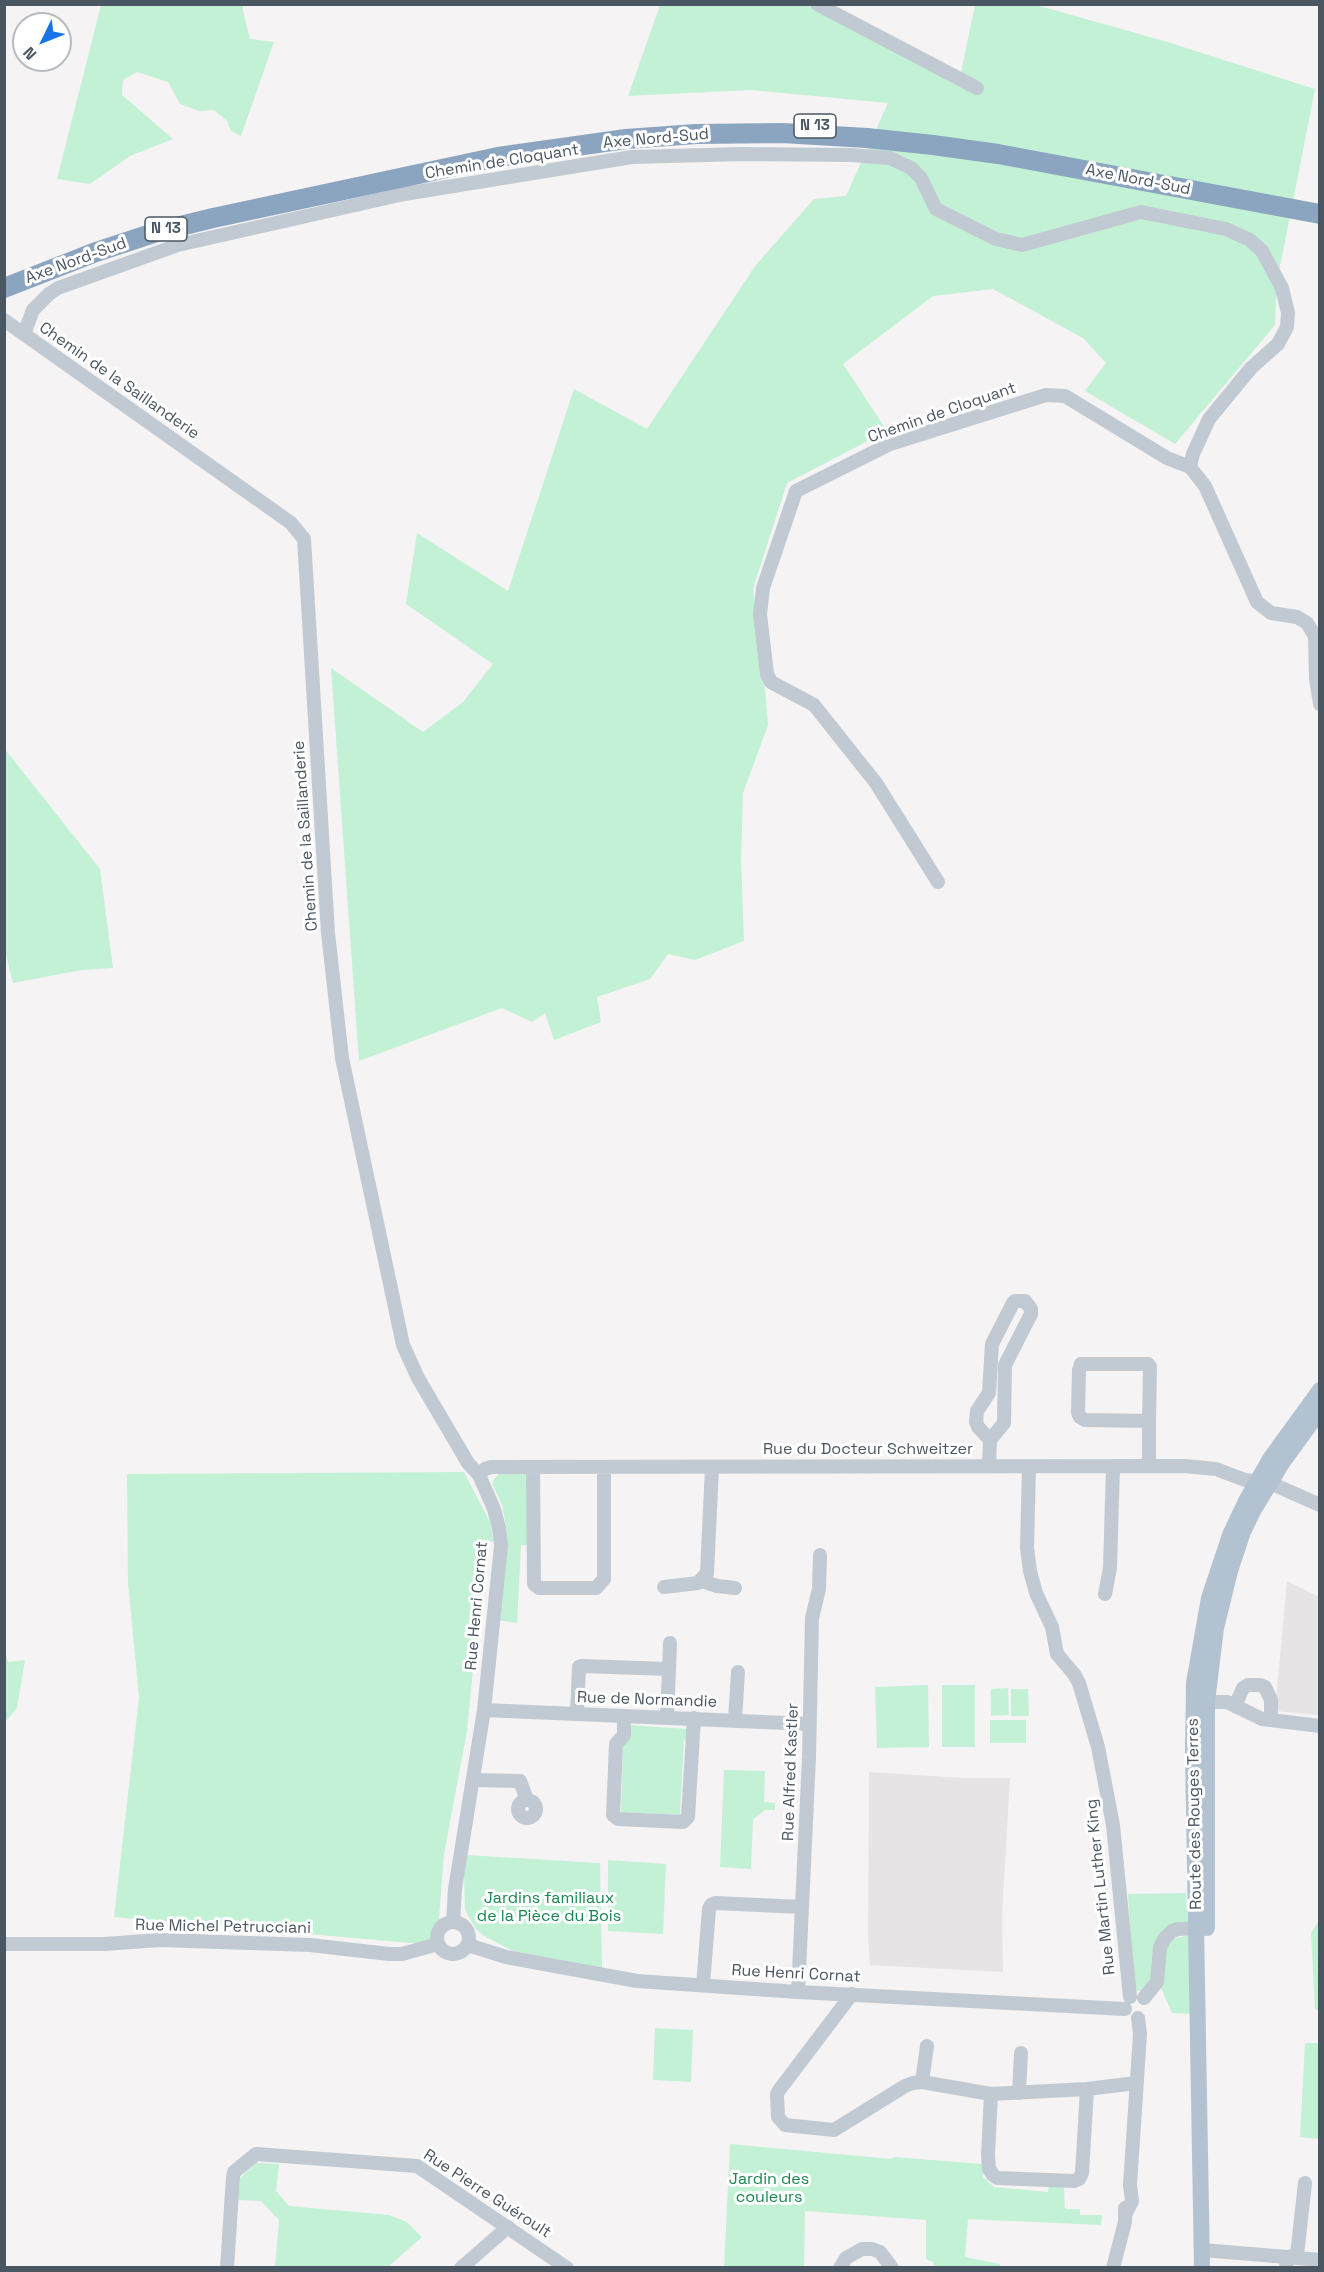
<!DOCTYPE html>
<html>
<head>
<meta charset="utf-8">
<style>
  body { margin:0 }
  #map { position:relative; width:1324px; height:2272px; overflow:hidden; background:#f5f3f3; font-family:"Space Grotesk",sans-serif }
  canvas { display:block }
  .frame { position:absolute; inset:0; border:6px solid #4a5661; pointer-events:none }
  .north { position:absolute; left:12px; top:12px; width:60px; height:60px; box-sizing:border-box; background:#fff; border:2px solid #b7bbc0; border-radius:50%; rotate:227deg; font-size:16px; font-weight:700; line-height:24px; text-align:center; color:#4a5661 }
  .north::after { content:''; display:block; margin:auto; width:21px; height:27px; background:#1a73e8; clip-path:polygon(50% 0,100% 100%,50% 72%,0 100%) }
</style>
</head>
<body>
<div id="map">
<canvas width="1324" height="2272"></canvas>
<div class="frame"></div>
<div class="north">N</div>
</div>
<script>
const c = document.querySelector('canvas').getContext('2d');
c.lineJoin = 'round';
function paint(path, color) { c.fillStyle = color; c.fill(path, 'evenodd'); }
const toPath = rows => new Path2D(rows.map(r => 'M' + r).join(''));
function strokePath(path, color, width, dash) { c.strokeStyle = color; c.lineWidth = width; c.lineCap = dash ? 'butt' : 'round'; c.setLineDash(dash || []); c.stroke(path); }
function label(font, color, halo, rows, align = 'center') {
  c.font = font + ' "Space Grotesk",sans-serif'; c.lineWidth = 6; c.setLineDash([]); c.textBaseline = 'middle'; c.strokeStyle = halo; c.fillStyle = color; for (const [text, x, y, turn = 0] of rows) {
    c.save(); c.translate(x, y); c.rotate((+turn || 0) * Math.PI / 180); c.textAlign = isNaN(turn) ? turn : align; if (halo) c.strokeText(text, 0, 0); c.fillText(text, 0, 0); c.restore();
  }
}
const education = toPath([
  [1287,1581,1319,1597,1319,1715,1275,1711],
  [869,1772,962,1778,1010,1778,1002,1915,1003,1972,870,1965,868,1937]
]);
const green = toPath([
  [101,5,243,5,243,11,250,39,274,42,241,136,231,131,227,121,214,110,199,111,180,104,168,82,137,72,123,80,122,95,173,139,130,156,90,184,57,179],
  [660,5,807,5,959,82,975,5,1036,5,1164,41,1315,89,1277,282,1275,325,1175,444,1085,391,1106,363,1083,338,993,289,933,296,843,364,887,431,787,483,753,589,762,653,768,725,743,793,741,859,744,941,695,960,668,954,650,979,597,997,601,1022,554,1040,545,1013,532,1022,502,1008,359,1061,331,668,423,732,463,702,493,664,406,604,417,533,508,591,574,389,647,429,755,266,814,199,846,196,888,103,751,90,628,96],
  [4,748,100,869,113,968,82,970,13,983,4,946],
  [464,1472,491,1524,493,1541,485,1545,467,1731,444,1854,439,1918,440,1932,438,1939,423,1944,114,1917,139,1698,128,1582,127,1474],
  [526,1472,528,1474,528,1545,521,1545,517,1623,497,1620,505,1554,506,1526,502,1505,493,1485,493,1480,500,1473],
  [4,1647,8,1662,25,1660,17,1708,5,1722],
  [928,1685,929,1747,877,1748,875,1687],
  [942,1685,975,1685,975,1747,942,1747],
  [1008,1688,1009,1715,991,1716,991,1689],
  [1011,1689,1028,1689,1029,1716,1011,1716],
  [990,1720,1026,1720,1026,1743,990,1743],
  [629,1725,688,1729,687,1738,684,1740,680,1815,621,1812,623,1743],
  [724,1770,765,1771,764,1802,775,1803,775,1810,765,1810,753,1819,751,1869,720,1867],
  [466,1855,600,1863,602,1968,513,1951,484,1936,476,1929,465,1910,464,1874],
  [608,1860,666,1864,663,1934,608,1931],
  [1186,1893,1188,1923,1175,1925,1153,1978,1144,1991,1137,1991,1133,1983,1128,1894],
  [1319,1920,1319,2010,1315,2010,1311,1933],
  [1190,1935,1191,2014,1172,2013,1161,1988,1165,1951,1172,1939],
  [655,2028,693,2030,691,2082,653,2080],
  [1305,2043,1319,2043,1319,2139,1300,2137],
  [730,2144,891,2159,894,2157,982,2164,983,2177,994,2187,1048,2192,1049,2186,1064,2187,1065,2209,1080,2209,1080,2215,1102,2215,1101,2225,968,2219,965,2257,1000,2264,1000,2267,934,2268,933,2262,926,2259,926,2220,805,2211,804,2267,724,2268],
  [256,2163,279,2164,276,2191,289,2206,389,2215,407,2222,422,2237,388,2267,275,2267,279,2220,261,2201,238,2200,240,2178]
]);
const minor = toPath([
  [817,4,977,88],
  [4,320,291,523,304,539,328,933,342,1058,403,1345,418,1378,468,1463,479,1475,494,1509,499,1528,501,1546,484,1710,455,1889,453,1922],
  [24,334,33,310,49,294,58,288,178,245,404,194,632,157,742,154,852,155,890,158,911,168,921,178,936,209,996,239,1022,245,1141,212,1226,229,1250,240,1262,251,1282,288,1288,313,1287,327,1278,344,1251,368,1209,419,1193,454,1190,467,1205,486,1257,602,1271,613,1297,617,1307,623,1315,636,1316,679,1320,704],
  [938,882,876,783,814,705,771,682,767,674,760,614,763,588,796,491,890,444,1046,395,1065,396,1167,458,1190,467],
  [1148,1465,1149,1457,1149,1421,1150,1367,1148,1364,1081,1364,1079,1370,1078,1413,1080,1417,1085,1420,1149,1421],
  [989,1466,990,1440,1004,1423,1005,1365,1031,1314,1031,1309,1025,1301,1015,1301,1013,1303,992,1344,989,1393,977,1411,976,1422,978,1427,990,1440],
  [1029,1467,1027,1548,1030,1571,1036,1593,1052,1627,1057,1654,1074,1674,1079,1683,1098,1747,1113,1825,1130,1997],
  [533,1468,534,1584,539,1588,596,1588,604,1579,604,1467],
  [479,1475,485,1469,491,1467,1184,1466,1216,1469,1245,1480,1270,1483,1320,1505],
  [702,1581,717,1586,735,1588],
  [664,1587,698,1583,707,1573,712,1467],
  [1105,1594,1110,1568,1113,1466],
  [669,1669,670,1643],
  [1207,1702,1227,1702,1262,1719,1320,1726],
  [1235,1706,1243,1688,1248,1685,1260,1685,1265,1687,1271,1700,1271,1720],
  [484,1710,809,1724],
  [577,1714,579,1667,581,1666,669,1669,667,1717],
  [624,1716,624,1735,616,1744,613,1815,618,1819,683,1822,688,1817,694,1718],
  [735,1720,738,1672],
  [474,1780,520,1781,527,1800],
  '518 1809a9 9 0 1 1 18 0a9 9 0 1 1-18 0Z',
  '437 1938a16 16 0 1 1 32 0a16 16 0 1 1-32 0Z',
  [4,1944,104,1944,160,1940,310,1945,389,1954,402,1954,438,1944],
  [468,1945,506,1957,637,1981,798,1992,1125,2009],
  [703,1985,709,1909,711,1905,715,1903,802,1907],
  [798,1992,809,1757,812,1618,819,1589,820,1555],
  [852,1994,780,2089,777,2094,778,2117,785,2125,834,2130,905,2086,913,2083,922,2082,991,2094,1087,2089,1136,2083],
  [1144,1998,1157,1982,1160,1947,1165,1938,1172,1931,1178,1929,1205,1928],
  [922,2082,927,2046],
  [1019,2093,1021,2053],
  [991,2094,988,2155,989,2169,993,2175,997,2178,1074,2181,1079,2179,1082,2173,1087,2089],
  [1125,2215,1132,2201,1130,2185,1140,2034,1138,2018],
  [1202,2250,1287,2257,1297,2255,1305,2183],
  [227,2268,233,2177,234,2172,256,2154,417,2166,567,2268],
  [461,2268,508,2227],
  [840,2268,846,2258,862,2249,872,2249,880,2252,892,2268],
  [1113,2268,1125,2222,1125,2208],
  [1286,2268,1287,2257,1320,2260]
]);
const major = toPath([
  [1207,1928,1207,1702,1216,1628,1230,1571,1243,1532,1253,1511,1282,1463,1320,1411],
  [1202,2268,1193,1753,1194,1683,1209,1598,1230,1535,1246,1501,1270,1459,1320,1390]
]);
const highway = toPath([
  [4,288,96,252,160,231,213,218,498,157,626,139,696,134,782,133,867,138,933,145,998,154,1320,214]
]);
const shields = [
  [815,126,42],
  [166,229,42]
];
const shieldNames = [
  ["N 13",815,126],
  ["N 13",166,229]
];
const streetNames = [
  ["Axe Nord-Sud",656,139,-5],
  ["Chemin de Cloquant",502,162,-9],
  ["Axe Nord-Sud",1138,180,11],
  ["Axe Nord-Sud",76,261,-20],
  ["Chemin de la Saillanderie",119,381,35],
  ["Chemin de Cloquant",942,413,-19],
  ["Chemin de la Saillanderie",306,836,-94],
  ["Rue du Docteur Schweitzer",868,1450],
  ["Rue Henri Cornat",477,1606,-85],
  ["Rue de Normandie",647,1700,2],
  ["Rue Alfred Kastler",791,1772,-88],
  ["Route des Rouges Terres",1195,1814,-91],
  ["Rue Martin Luther King",1101,1887,-96],
  ["Rue Michel Petrucciani",223,1927,1],
  ["Rue Henri Cornat",796,1974,3],
  ["Rue Pierre Guéroult",487,2194,33]
];
const parkNames = [
  ["Jardins familiaux",549,1899],
  ["de la Pièce du Bois",549,1917],
  ["Jardin des",769,2180],
  ["couleurs",769,2198]
];
paint(education, '#e6e4e5');
paint(green, '#c3f1d5');
strokePath(minor, '#c1cad2', 14);
strokePath(major, '#b3c2d1', 16);
strokePath(highway, '#8ba5c1', 20);
for (const [x, y, w] of shields) { const box = new Path2D(); box.roundRect(x - w / 2, y - 12, w, 24, 4.5); c.fillStyle = '#fff'; c.fill(box); strokePath(box, '#4a5661', 1.5); }
label('bold 15px', '#4a5661', null, shieldNames);
label('16px', '#4a5661', '#fff', streetNames);
label('16px', '#17864f', '#fff', parkNames);
</script>
</body>
</html>
